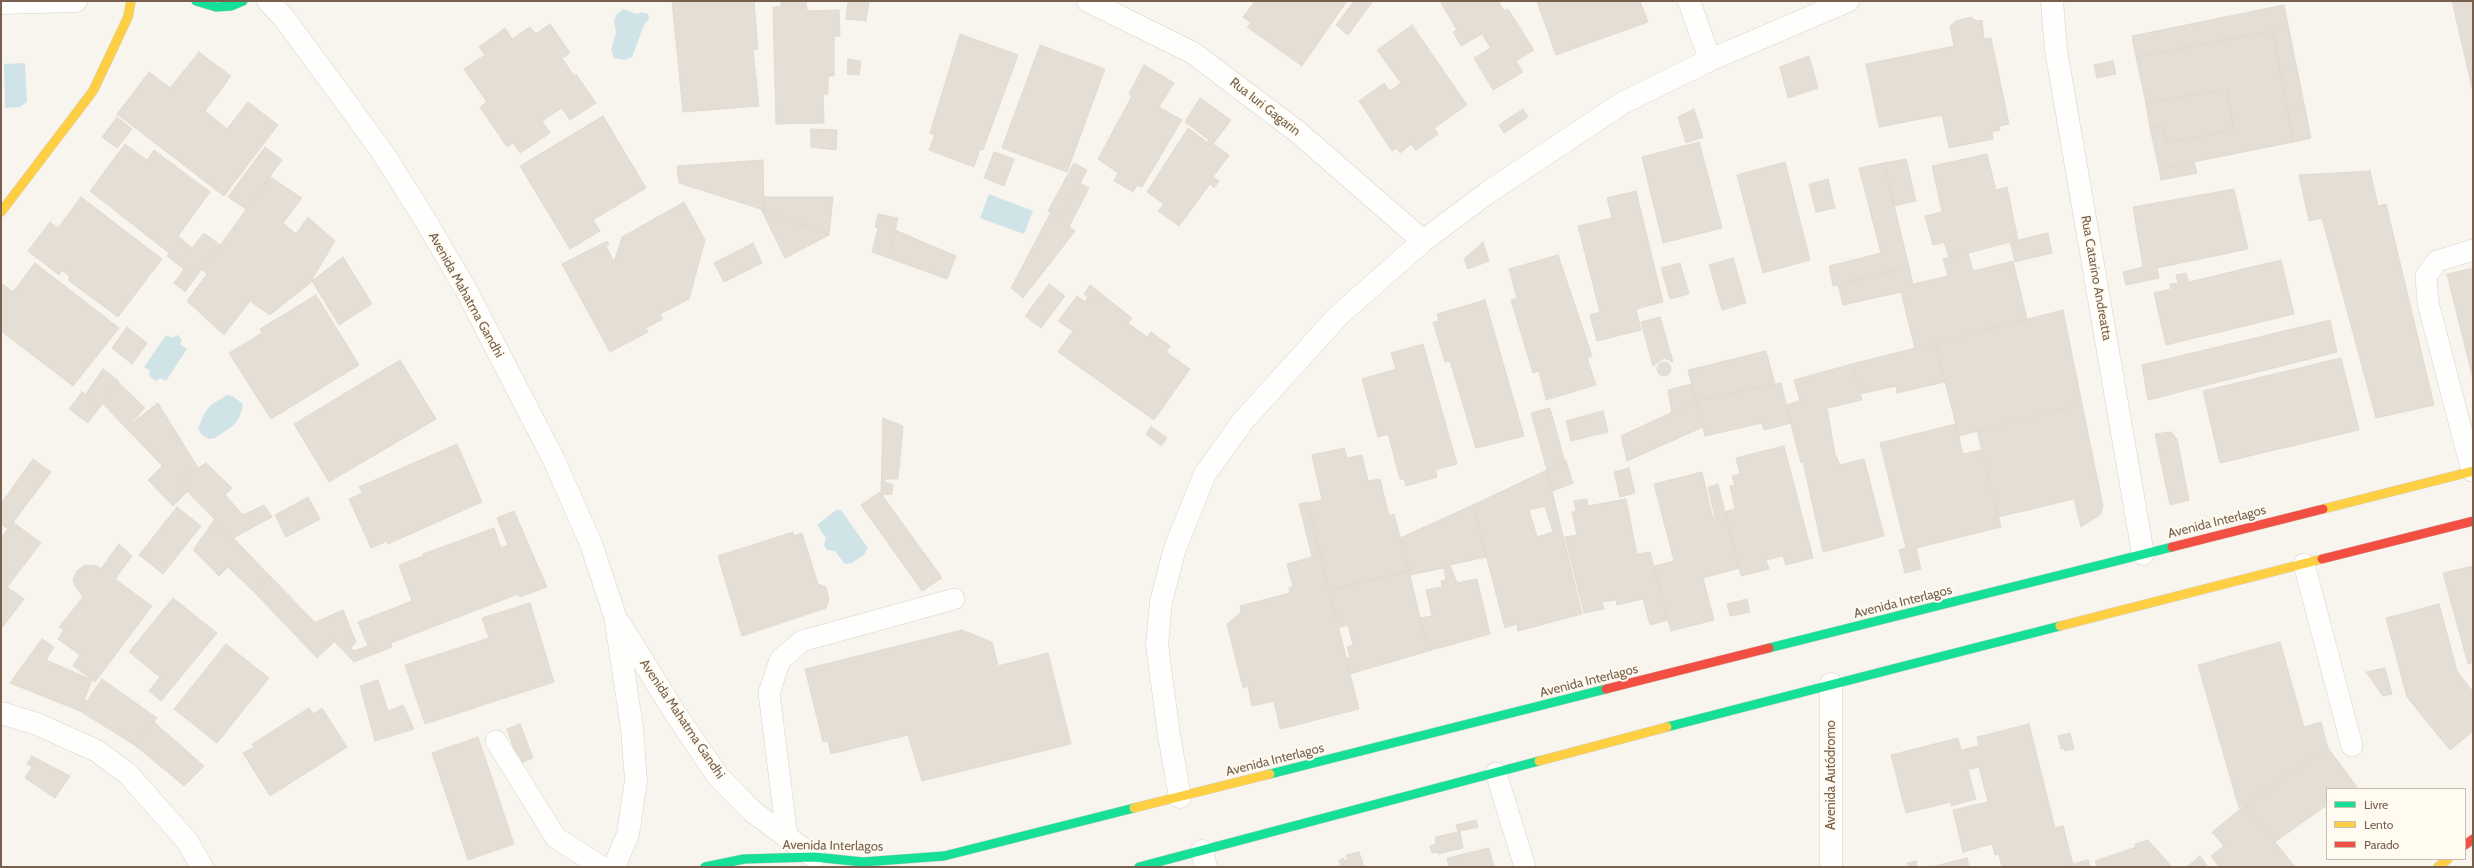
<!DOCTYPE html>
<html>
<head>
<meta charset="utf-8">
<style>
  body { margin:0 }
  #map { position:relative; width:2474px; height:868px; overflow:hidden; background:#f8f5ee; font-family:Cabin,sans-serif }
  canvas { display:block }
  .frame { position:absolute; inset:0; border:2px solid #77604d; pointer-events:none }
  .legend { position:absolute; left:2326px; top:788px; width:140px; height:72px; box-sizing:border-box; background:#fffbf1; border:1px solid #c9bdaf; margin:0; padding:5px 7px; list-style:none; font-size:12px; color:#77604d }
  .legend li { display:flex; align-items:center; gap:8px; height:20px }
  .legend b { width:20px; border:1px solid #c9bdaf }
</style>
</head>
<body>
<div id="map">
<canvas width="2474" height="868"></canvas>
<div class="frame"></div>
<ul class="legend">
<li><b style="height:5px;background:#16e098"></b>Livre</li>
<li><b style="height:5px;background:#ffcf43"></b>Lento</li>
<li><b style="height:5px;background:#f24e42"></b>Parado</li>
</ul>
</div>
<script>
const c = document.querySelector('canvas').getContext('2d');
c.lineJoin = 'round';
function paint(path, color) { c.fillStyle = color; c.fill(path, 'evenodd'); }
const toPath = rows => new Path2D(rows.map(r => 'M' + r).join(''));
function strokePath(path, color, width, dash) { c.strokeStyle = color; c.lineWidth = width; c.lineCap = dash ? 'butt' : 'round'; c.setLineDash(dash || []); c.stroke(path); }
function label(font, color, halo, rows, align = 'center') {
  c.font = font + ' Cabin,sans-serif'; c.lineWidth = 4; c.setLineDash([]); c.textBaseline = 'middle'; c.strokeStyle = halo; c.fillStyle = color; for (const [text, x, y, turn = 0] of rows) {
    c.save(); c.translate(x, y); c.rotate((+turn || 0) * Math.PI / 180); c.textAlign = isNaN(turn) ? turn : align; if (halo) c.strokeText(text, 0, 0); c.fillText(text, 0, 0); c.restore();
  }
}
const water = toPath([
  [623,9,637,14,642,12,648,14,649,19,644,25,632,57,624,60,614,58,611,50,616,33,614,21,616,15],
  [25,63,27,102,20,107,5,108,4,64],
  [989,194,1033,211,1024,234,980,218],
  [166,335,172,338,176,335,179,336,182,340,180,344,187,349,166,381,160,378,156,381,149,376,150,371,144,367],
  [227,395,232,396,242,403,243,407,239,418,234,425,215,438,209,439,202,435,198,429,205,412,212,404],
  [836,510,841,510,868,548,864,555,852,563,845,564,835,551,827,550,824,545,826,538,817,525]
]);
const building = toPath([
  [672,1,754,1,758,49,753,50,759,106,683,112,672,1],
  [781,1,806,1,807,11,839,10,840,36,834,36,834,76,828,76,828,94,823,94,824,123,776,124,773,7,781,7,781,1],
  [848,1,869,1,866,21,846,19,848,1],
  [1255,1,1347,1,1302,66,1247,27,1251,23,1243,17,1255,1],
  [1354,1,1373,1,1348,35,1336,25,1354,1],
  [1440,1,1498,1,1504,11,1508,9,1534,50,1516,61,1523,72,1493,90,1474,58,1491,48,1482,34,1461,46,1453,32,1457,30,1440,1],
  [1537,1,1640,1,1648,22,1556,55,1537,1],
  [2452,1,2473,1,2473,92,2452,1],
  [2284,5,2311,138,2293,142,2273,31,2136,57,2132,36,2284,5],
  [1971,17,1976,21,1982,20,1984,39,1991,38,2009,124,1999,126,2000,130,1992,132,1993,139,1949,148,1942,115,1879,127,1866,64,1954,46,1950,26,1956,21,1971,17],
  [550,24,570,53,562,58,574,76,576,74,596,103,570,120,562,108,542,121,550,133,520,153,513,143,507,147,480,107,487,102,464,69,485,55,479,47,505,28,512,39,530,27,536,34,550,24],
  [1412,25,1467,105,1434,128,1438,134,1416,150,1411,144,1400,153,1397,148,1392,151,1359,101,1384,83,1390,91,1401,83,1377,50,1412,25],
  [2273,31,2293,142,2159,169,2150,128,2163,126,2166,143,2234,130,2227,89,2146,103,2136,57,2273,31],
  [960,34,1018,55,983,150,980,149,974,167,929,150,935,135,930,133,960,34],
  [1040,45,1105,69,1067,172,1002,148,1040,45],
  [199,52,231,76,205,111,227,129,248,102,278,125,224,196,117,114,149,72,170,88,199,52],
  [1809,56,1818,88,1788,98,1780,67,1809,56],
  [848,59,861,61,859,75,847,74,848,59],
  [2113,61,2116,74,2097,78,2094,65,2113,61],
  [1144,65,1174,83,1159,107,1182,120,1142,187,1137,185,1133,192,1114,181,1118,173,1098,159,1132,96,1129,94,1144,65],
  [2227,89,2234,130,2166,143,2163,126,2150,128,2146,103,2227,89],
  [1200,98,1231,120,1213,144,1229,155,1213,177,1219,181,1214,188,1210,184,1179,226,1158,211,1164,204,1147,192,1188,128,1207,142,1209,140,1185,122,1200,98],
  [1523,109,1528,117,1504,133,1499,125,1523,109],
  [1694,109,1703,137,1686,143,1678,117,1694,109],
  [603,116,646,188,593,220,600,231,570,249,520,166,603,116],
  [117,117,132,129,117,148,102,137,117,117],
  [811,129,837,130,836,150,811,147,811,129],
  [1699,142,1722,228,1663,243,1642,157,1699,142],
  [125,144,147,160,154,150,210,192,178,236,192,248,204,233,220,245,195,278,167,256,169,253,90,191,125,144],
  [265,147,282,160,246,209,228,197,265,147],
  [994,152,1014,159,1004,186,984,178,994,152],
  [1987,154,1996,190,2007,187,2018,240,1949,258,1944,242,1933,245,1925,216,1942,212,1932,166,1987,154],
  [1906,159,1916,201,1894,206,1884,163,1906,159],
  [763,160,764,210,679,183,677,166,763,160],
  [1785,162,1810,260,1763,273,1737,175,1785,162],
  [2194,162,2197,173,2161,180,2159,169,2194,162],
  [1074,163,1087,170,1060,220,1048,211,1074,163],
  [1884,163,1909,267,1833,286,1829,266,1881,253,1859,168,1884,163],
  [2370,171,2378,206,2386,204,2434,405,2376,418,2322,218,2309,221,2299,175,2370,171],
  [270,177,302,198,283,223,296,234,308,217,335,241,310,283,270,315,250,301,224,335,187,301,207,274,202,270,270,177],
  [1828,179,1835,208,1816,212,1809,184,1828,179],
  [1080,183,1089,188,1069,227,1060,220,1080,183],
  [2234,189,2248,249,2157,268,2159,278,2126,285,2123,272,2143,267,2133,207,2234,189],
  [1636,191,1663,302,1636,309,1641,330,1597,341,1590,315,1600,312,1578,226,1612,218,1607,198,1636,191],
  [81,197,162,259,118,317,68,280,70,277,62,270,59,275,28,251,50,222,58,228,81,197],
  [764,197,833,197,829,235,764,210,764,197],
  [684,202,705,240,689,299,660,314,663,319,646,328,648,332,610,352,562,264,607,241,609,244,606,246,614,262,622,237,684,202],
  [761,209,764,210,829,235,785,258,761,209],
  [1051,212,1075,231,1023,298,1011,288,1051,212],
  [878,214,898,218,889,258,872,252,878,228,875,227,878,214],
  [895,230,956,256,947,279,889,258,895,230],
  [2048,233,2052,253,2015,262,2010,242,2048,233],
  [1483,242,1489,261,1468,269,1464,259,1483,242],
  [753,243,762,263,724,282,714,263,753,243],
  [1968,253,1973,271,2013,261,2027,319,1915,349,1901,292,1843,305,1838,285,1909,267,1913,284,1948,276,1943,259,1968,253],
  [1558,255,1592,356,1587,358,1596,385,1546,400,1539,371,1533,373,1511,300,1517,298,1509,269,1558,255],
  [343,257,372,304,339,325,312,281,343,257],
  [1733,258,1746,303,1722,310,1709,265,1733,258],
  [2281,260,2294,314,2166,345,2154,293,2171,289,2170,284,2178,283,2176,275,2186,273,2189,282,2281,260],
  [35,263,119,328,73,386,1,331,1,283,13,292,35,263],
  [1680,263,1689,294,1670,299,1661,268,1680,263],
  [2473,268,2473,379,2447,274,2473,268],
  [184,269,195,278,185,292,174,283,184,269],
  [1049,284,1065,296,1041,328,1025,316,1049,284],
  [1090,285,1132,318,1128,323,1147,337,1151,332,1170,346,1166,352,1190,369,1154,420,1058,352,1073,331,1058,321,1077,296,1085,302,1088,297,1084,294,1090,285],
  [316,295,359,365,271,419,229,353,262,333,260,329,316,295],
  [1485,300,1524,436,1476,448,1450,361,1445,362,1433,322,1439,321,1437,314,1485,300],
  [2063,310,2082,404,1959,436,1935,343,2063,310],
  [1660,317,1673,362,1664,358,1653,366,1641,322,1660,317],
  [2330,320,2337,352,2148,400,2142,365,2330,320],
  [127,327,147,343,132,364,112,348,127,327],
  [1935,343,1945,382,1897,393,1896,386,1860,394,1852,364,1935,343],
  [1423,344,1457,464,1435,470,1437,477,1406,486,1404,479,1400,479,1388,434,1378,437,1362,379,1396,369,1391,353,1423,344],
  [1766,351,1775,384,1696,401,1688,370,1766,351],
  [2341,358,2359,430,2220,463,2203,391,2341,358],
  [400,360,436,419,329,482,294,424,400,360],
  '1657 369a7 7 0 1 1 14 0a7 7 0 1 1-14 0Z',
  [1852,364,1862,400,1827,408,1835,454,1840,465,1864,459,1884,536,1823,552,1803,462,1801,463,1786,405,1800,401,1794,380,1852,364],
  [103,369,119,381,100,407,85,395,103,369],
  [118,382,145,408,126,428,103,404,118,382],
  [1781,383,1791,423,1764,430,1762,423,1705,436,1696,401,1781,383],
  [1692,384,1696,401,1672,413,1668,390,1692,384],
  [82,392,100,407,88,423,69,409,82,392],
  [1696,401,1703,427,1627,461,1621,436,1696,401],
  [158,403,198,468,177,481,126,428,158,403],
  [2082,404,2103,506,2100,515,2081,527,2074,499,1998,517,1977,431,2082,404],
  [1550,408,1565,462,1547,470,1531,413,1550,408],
  [1603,411,1608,432,1571,441,1566,421,1603,411],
  [883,418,903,426,898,479,884,479,885,482,893,485,892,494,881,495,883,418],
  [1956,424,1963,454,1982,450,2001,527,1916,548,1921,569,1905,573,1899,550,1906,548,1880,443,1956,424],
  [1151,426,1167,438,1161,446,1146,434,1151,426],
  [2171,432,2177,439,2189,500,2170,505,2155,434,2171,432],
  [457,444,482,502,388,544,387,541,371,548,349,499,363,493,359,487,457,444],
  [1784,446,1813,558,1786,565,1783,556,1766,560,1769,569,1741,576,1725,512,1735,509,1730,486,1735,485,1732,476,1740,474,1736,458,1784,446],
  [1344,448,1347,458,1362,455,1368,481,1380,479,1389,516,1394,514,1409,571,1329,590,1308,503,1322,500,1312,455,1344,448],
  [33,459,51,472,8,529,1,524,1,504,33,459],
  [1566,461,1573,483,1553,491,1547,470,1566,461],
  [206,463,232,488,225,495,243,515,264,505,272,517,233,538,177,481,206,463],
  [163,465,188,491,173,506,148,480,163,465],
  [1629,468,1635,493,1620,497,1614,472,1629,468],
  [1547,470,1582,614,1518,631,1517,624,1505,628,1473,505,1547,470],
  [1545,506,1553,532,1537,537,1529,510,1545,506],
  [1702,472,1713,519,1715,518,1708,487,1718,484,1739,568,1703,578,1714,620,1671,631,1654,566,1674,561,1654,484,1702,472],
  [880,492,942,578,922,591,861,505,880,492],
  [308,497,320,519,286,537,275,515,308,497],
  [1587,499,1588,506,1626,499,1637,554,1650,552,1668,620,1650,625,1643,599,1617,605,1616,600,1602,602,1604,609,1584,613,1565,537,1577,535,1572,512,1576,511,1574,501,1587,499],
  [1307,502,1359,709,1280,729,1274,701,1252,706,1248,686,1243,688,1227,624,1241,612,1240,606,1290,593,1289,588,1293,587,1287,564,1312,557,1299,504,1307,502],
  [1473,505,1486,557,1450,565,1457,583,1477,579,1490,634,1428,651,1420,618,1432,616,1426,590,1442,587,1441,581,1446,580,1444,568,1410,575,1400,538,1473,505],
  [177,507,201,526,163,574,139,555,177,507],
  [514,511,547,587,520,597,518,594,391,643,392,647,354,662,316,622,343,610,356,642,351,648,354,651,368,646,358,622,412,601,399,565,423,556,423,554,494,528,501,548,508,545,497,518,514,511],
  [215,519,270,576,256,594,228,567,219,576,193,550,215,519],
  [13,522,41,543,7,587,24,599,1,629,1,538,13,522],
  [793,532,794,536,802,533,818,584,826,587,829,599,826,608,742,636,718,556,793,532],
  [119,544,132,556,115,579,152,606,95,682,73,666,80,655,58,639,64,630,59,627,83,597,75,586,73,579,77,571,85,565,97,566,101,569,119,544],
  [2473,566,2473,662,2468,664,2443,573,2473,566],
  [1409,571,1428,651,1350,674,1345,658,1350,657,1347,647,1353,645,1348,625,1338,628,1329,590,1409,571],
  [270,576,334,642,317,658,256,594,270,576],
  [173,598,217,633,161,701,149,691,160,677,129,652,173,598],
  [1747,599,1750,612,1730,616,1727,604,1747,599],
  [530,603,554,682,425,724,405,665,489,638,482,618,530,603],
  [2439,604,2457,671,2473,692,2473,731,2450,750,2407,697,2386,618,2439,604],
  [962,630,992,642,998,666,1048,653,1071,744,922,781,908,735,831,754,828,741,823,742,805,669,962,630],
  [42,639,54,647,46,660,92,680,84,700,87,701,80,711,10,683,42,639],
  [2280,642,2304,727,2321,722,2328,748,2239,808,2198,665,2280,642],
  [226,644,269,678,217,743,174,709,226,644],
  [2385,668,2392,694,2383,696,2366,672,2385,668],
  [102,679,157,718,136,746,80,711,102,679],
  [378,680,388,711,403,705,414,729,375,741,360,686,378,680],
  [309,708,313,714,322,708,347,747,270,796,243,753,254,747,252,744,309,708],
  [154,722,204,766,184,786,136,746,154,722],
  [520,724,533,758,519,764,507,729,520,724],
  [2029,724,2055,828,2063,826,2073,864,2062,867,2002,867,1999,854,1995,855,1992,844,1963,852,1953,810,1988,802,1979,767,1968,770,1976,799,1951,806,1951,802,1906,813,1891,755,1958,738,1961,750,1979,746,1977,737,2029,724],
  [2070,733,2074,749,2065,751,2064,748,2061,749,2058,736,2070,733],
  [478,737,514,844,468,860,432,753,478,737],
  [2328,748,2357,787,2355,789,2327,789,2327,805,2275,842,2245,805,2328,748],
  [32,756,70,776,55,798,25,778,32,767,27,764,32,756],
  [2245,805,2275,842,2295,867,2219,867,2211,856,2224,846,2212,832,2245,805],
  [1476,820,1478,827,1460,831,1463,848,1438,854,1438,852,1432,853,1430,846,1436,844,1435,837,1458,832,1456,825,1476,820],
  [2148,840,2172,867,2098,867,2095,861,2136,847,2135,844,2148,840],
  [1489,848,1494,867,1449,867,1447,858,1489,848],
  [1359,852,1364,867,1341,867,1339,860,1344,858,1344,861,1348,860,1346,855,1359,852],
  [2200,856,2208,867,2187,867,2200,856],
  [1967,858,1969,867,1931,867,1967,858],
  [2088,860,2090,867,2061,867,2088,860],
  [1916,861,1917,867,1909,867,1907,863,1916,861]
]);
const lane = toPath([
  [2472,471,2428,303,2426,276,2437,261,2473,250],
  [2304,564,2352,746],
  [496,741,556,838,602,867],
  [1496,773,1525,867],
  [787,837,769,693,780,660,802,641,954,599]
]);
const street = toPath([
  [268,1,284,18,381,150,424,218,465,288,555,462,591,544,615,616,632,728,636,781,628,834,614,867],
  [1088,1,1193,53,1299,133,1423,241],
  [1689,1,1710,60],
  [2052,1,2056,50,2143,554],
  [1,3,76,1],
  [620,624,675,713,717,775,752,811,814,857],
  [1,713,37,724,97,751,128,774,187,841,202,867],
  [1180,797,1169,735,1157,645,1161,602,1175,548,1205,474,1243,421,1338,316,1423,241,1490,191,1624,102,1710,60,1848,1],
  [1202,851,1206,867],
  [1831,867,1831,684]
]);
const fast = toPath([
  [196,1,216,7,231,6,243,1],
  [1769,648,2172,547],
  [1667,727,2060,626],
  [1270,774,1606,689],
  [705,867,744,859,814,857,863,862,944,856,1134,808],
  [1139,867,1539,761]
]);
const slow = toPath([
  [1,212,93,91,128,17,131,1],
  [2323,509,2473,471],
  [2060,626,2322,559],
  [1539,761,1667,727],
  [1134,808,1270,774],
  [2438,867,2448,859]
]);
const jam = toPath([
  [2172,547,2323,509],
  [2322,559,2473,521],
  [1606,689,1769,648],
  [2465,845,2473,839]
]);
const streetNames = [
  ["Rua Iuri Gagarin",1265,107,38],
  ["Rua Catarino Andreatta",2096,278,80],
  ["Avenida Mahatma Gandhi",466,295,61],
  ["Avenida Interlagos",2217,522,-14],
  ["Avenida Interlagos",1903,602,-14],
  ["Avenida Interlagos",1589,681,-14],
  ["Avenida Mahatma Gandhi",682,719,56],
  ["Avenida Interlagos",1275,760,-14],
  ["Avenida Autódromo",1831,775,-90],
  ["Avenida Interlagos",833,846,1]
];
paint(water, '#d0e4e8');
paint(building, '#e5ded5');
strokePath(building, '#e1dad0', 1);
strokePath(lane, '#d8d2cc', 22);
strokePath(street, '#d8d2cc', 23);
strokePath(fast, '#d6d1c9', 10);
strokePath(slow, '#d6d1c9', 10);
strokePath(jam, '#d6d1c9', 10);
strokePath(lane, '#fefefc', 21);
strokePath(street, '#fefefc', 22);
strokePath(fast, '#16e098', 9);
strokePath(slow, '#ffcf43', 9);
strokePath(jam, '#f24e42', 9);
label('13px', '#77604d', '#fffbf1', streetNames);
</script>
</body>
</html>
